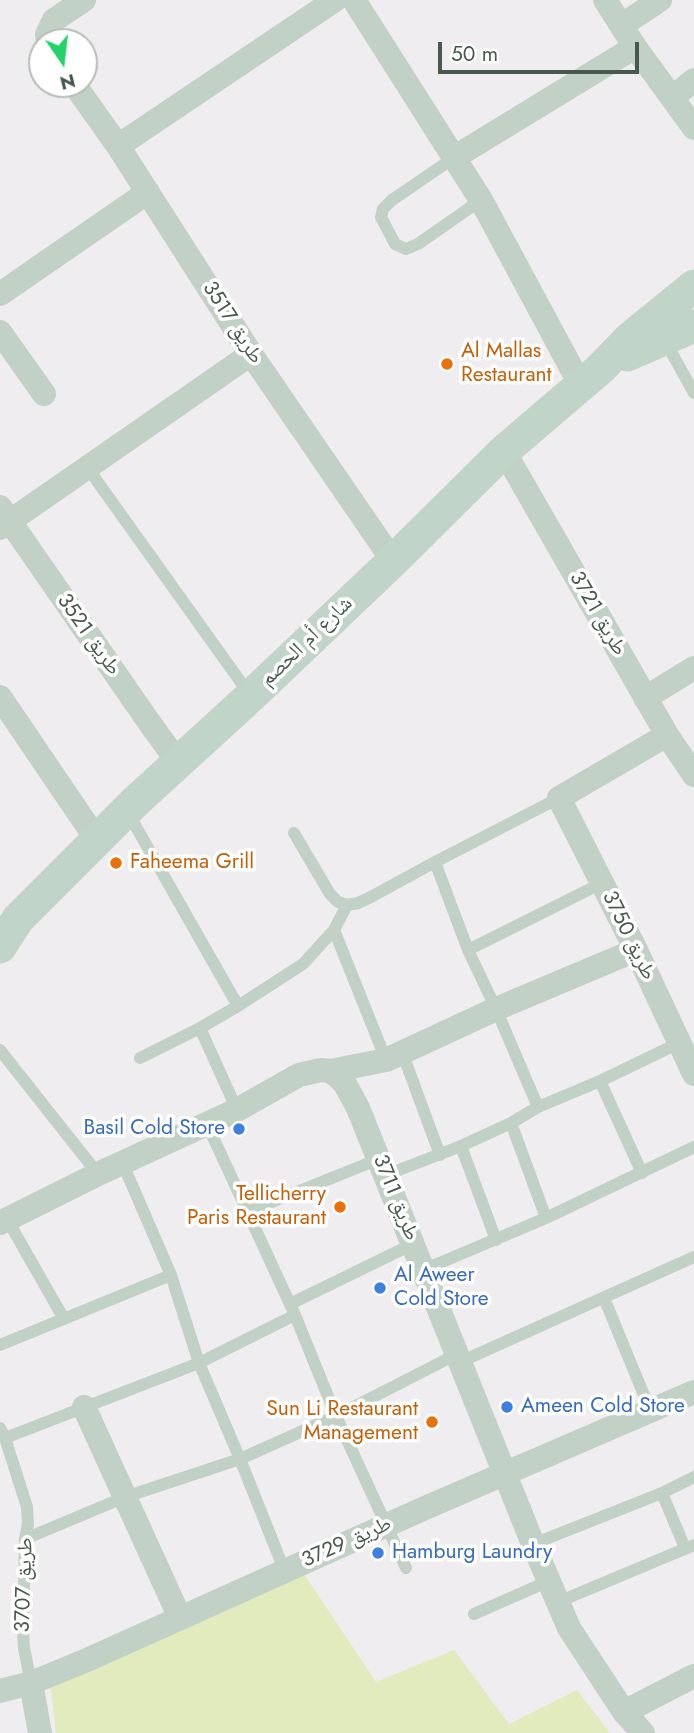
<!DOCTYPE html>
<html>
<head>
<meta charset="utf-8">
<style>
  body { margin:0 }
  #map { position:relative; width:694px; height:1733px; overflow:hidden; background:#efedef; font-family:Jost,sans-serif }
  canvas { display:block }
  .north { position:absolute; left:28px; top:28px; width:70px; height:70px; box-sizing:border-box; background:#fff; border:2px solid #b5bdb7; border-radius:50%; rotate:166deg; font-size:19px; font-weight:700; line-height:28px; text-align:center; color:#46594c }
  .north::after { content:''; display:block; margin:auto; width:24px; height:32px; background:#23d369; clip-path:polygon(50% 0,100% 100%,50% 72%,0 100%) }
  .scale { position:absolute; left:438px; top:42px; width:201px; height:32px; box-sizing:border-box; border:4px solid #46594c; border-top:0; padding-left:9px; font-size:21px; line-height:24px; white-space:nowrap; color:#46594c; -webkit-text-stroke:5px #fff; paint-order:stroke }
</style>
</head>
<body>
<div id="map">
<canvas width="694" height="1733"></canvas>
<div class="north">N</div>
<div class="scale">50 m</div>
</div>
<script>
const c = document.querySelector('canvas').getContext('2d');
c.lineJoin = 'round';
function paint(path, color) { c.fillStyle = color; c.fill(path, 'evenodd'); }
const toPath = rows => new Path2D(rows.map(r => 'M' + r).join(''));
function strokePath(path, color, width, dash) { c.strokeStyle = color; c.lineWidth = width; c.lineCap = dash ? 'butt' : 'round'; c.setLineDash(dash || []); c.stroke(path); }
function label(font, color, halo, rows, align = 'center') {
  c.font = font + ' Jost,"Noto Naskh Arabic",sans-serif'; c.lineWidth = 7; c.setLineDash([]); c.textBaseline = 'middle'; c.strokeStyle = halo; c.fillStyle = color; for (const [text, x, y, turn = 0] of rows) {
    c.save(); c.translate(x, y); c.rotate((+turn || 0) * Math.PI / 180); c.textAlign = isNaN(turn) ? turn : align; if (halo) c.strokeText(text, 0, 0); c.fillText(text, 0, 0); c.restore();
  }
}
const green = toPath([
  [304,1574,376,1682,454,1650,509,1724,577,1690,610,1733,56,1733,50,1683]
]);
const lane = toPath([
  [455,157,392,200,383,209,381,217,395,244,406,249,418,244,481,200],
  [664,339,694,393],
  [87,467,250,695],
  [127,811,238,1006],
  [294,833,330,894,338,902,347,905,358,903,369,898,435,862,559,798],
  [435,862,468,950,496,1009,538,1107],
  [334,930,386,1060],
  [468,950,602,883],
  [200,1028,237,1110],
  [0,1050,98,1174],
  [402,1052,440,1155],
  [140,1058,200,1028,238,1006,303,964,334,930,347,905],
  [600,1081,642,1173],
  [511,1123,546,1218],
  [207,1124,295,1315,336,1416,406,1568],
  [461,1146,496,1240],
  [122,1162,171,1275,199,1363,240,1459,285,1572],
  [386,1175,461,1146,511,1123,538,1107,600,1081,679,1043],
  [247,1212,379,1159],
  [7,1219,64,1319],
  [423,1270,546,1218,694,1147],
  [604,1298,651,1412],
  [290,1304,413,1244],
  [0,1345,171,1275],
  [460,1362,694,1257],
  [0,1428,5,1438,27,1507,28,1524,25,1539,23,1631,24,1648,31,1683],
  [5,1438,199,1363,295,1315],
  [662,1493,685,1548],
  [25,1539,125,1497,240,1459,336,1416,457,1354],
  [533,1544,662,1493,694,1477],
  [558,1602,694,1545],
  [474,1614,549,1581]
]);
const street = toPath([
  [354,0,481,200,581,386],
  [605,0,635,47,694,128],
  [622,25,660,0],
  [48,42,47,34,54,20,84,0],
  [74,84,118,146,251,354,393,561],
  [672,98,694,80],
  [118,146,335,0],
  [455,157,635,47],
  [0,294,148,192],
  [0,332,44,394],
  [504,451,667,735,694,775],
  [0,507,151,725,178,762],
  [0,528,251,354],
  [0,697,97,840],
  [645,698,694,668],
  [667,735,559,798,636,950,694,1074],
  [330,1071,386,1060,496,1009,636,950],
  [0,1223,98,1174,237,1110,299,1075,321,1070,330,1071,338,1077,345,1084,358,1108,533,1544,569,1628,624,1712,643,1733],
  [84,1407,180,1618],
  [31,1683,40,1733],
  [0,1691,31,1683,87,1660,425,1508,694,1392],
  [624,1712,694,1676]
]);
const secondary = toPath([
  [627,355,694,326],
  [0,947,18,919,135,802,251,696,393,561,504,451,600,369,630,338,694,286]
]);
const markers = [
  [447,364,7,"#e8710a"],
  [116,863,7,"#e8710a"],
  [239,1129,7,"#3f7fe0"],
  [340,1207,7,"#e8710a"],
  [380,1288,7,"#3f7fe0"],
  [507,1407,7,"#3f7fe0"],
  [432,1422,7,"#e8710a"],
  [378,1553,7,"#3f7fe0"]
];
const streetNames = [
  ["طريق 3517",232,323,57],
  ["طريق 3721",597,614,60],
  ["طريق 3521",88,635,55],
  ["شارع أم الحصم",307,642,-44],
  ["طريق 3750",628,936,64],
  ["طريق 3711",395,1198,68],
  ["طريق 3729",347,1543,-24],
  ["طريق 3707",25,1585,-88]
];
const foodNames = [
  ["Al Mallas",461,352],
  ["Restaurant",461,376],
  ["Faheema Grill",130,863],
  ["Tellicherry",326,1195,"right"],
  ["Paris Restaurant",326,1219,"right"],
  ["Sun Li Restaurant",418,1410,"right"],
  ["Management",418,1434,"right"]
];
const shopNames = [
  ["Basil Cold Store",225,1129,"right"],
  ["Al Aweer",394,1276],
  ["Cold Store",394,1300],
  ["Ameen Cold Store",521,1407],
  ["Hamburg Laundry",392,1553]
];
paint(green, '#e1ebbd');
strokePath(lane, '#c1d1c5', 12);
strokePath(street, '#c1d1c5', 24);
strokePath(secondary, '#c0d5c8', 33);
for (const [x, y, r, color] of markers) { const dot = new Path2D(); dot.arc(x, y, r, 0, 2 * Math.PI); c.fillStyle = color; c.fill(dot); strokePath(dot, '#fff', 2.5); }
label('21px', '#46594c', '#fff', streetNames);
label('21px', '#c56008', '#fff', foodNames, 'left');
label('21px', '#366cbe', '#fff', shopNames, 'left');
</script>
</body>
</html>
